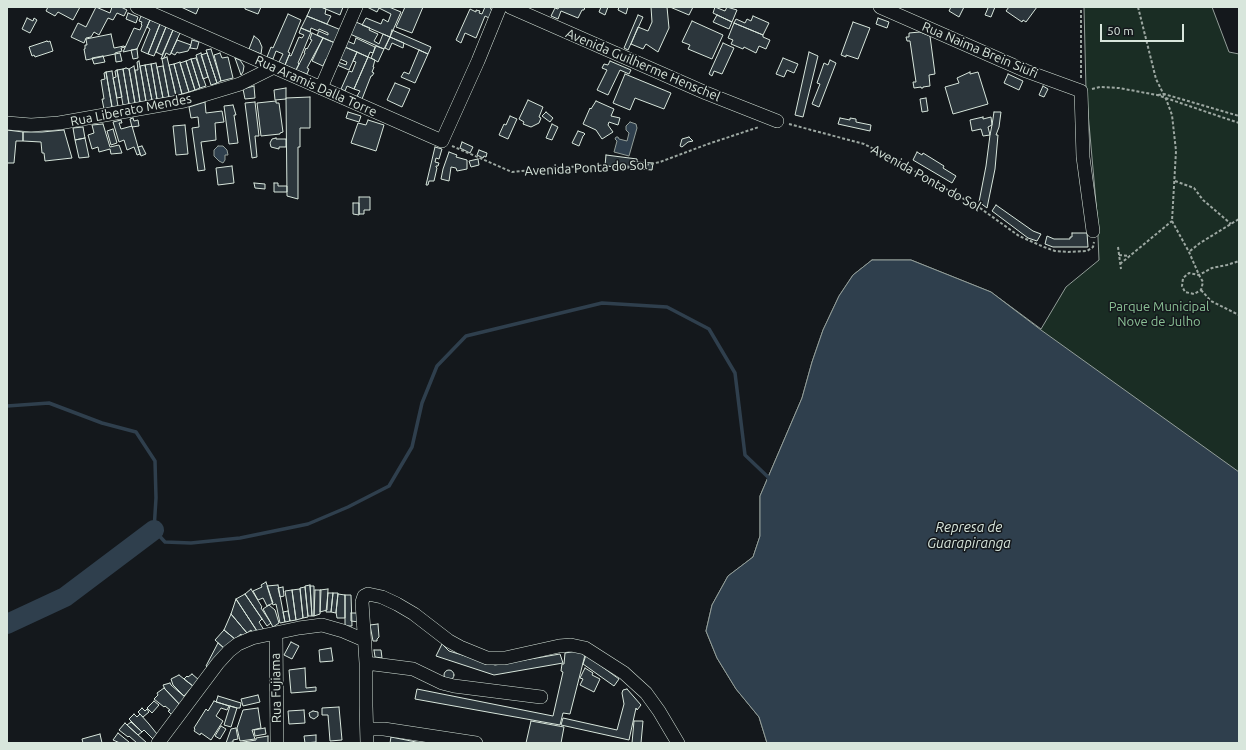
<!DOCTYPE html>
<style>
body{margin:0}
#map{position:relative;width:1246px;height:750px;overflow:hidden;background:#14181c;font-family:Ubuntu,sans-serif}
canvas{display:block}
.frame{position:absolute;inset:0;border:8px solid #d8e6dc;pointer-events:none}
.scale{position:absolute;left:1100px;top:24px;width:84px;height:18px;box-sizing:border-box;border:2px solid #d8e6dc;border-top:0;padding-left:5px;font-size:12px;line-height:14px;white-space:nowrap;color:#d8e6dc;-webkit-text-stroke:3px #14181c;paint-order:stroke}
</style>
<div id="map">
<canvas width="1246" height="750"></canvas>
<div class="frame"></div>
<div class="scale">50 m</div>
</div>
<script>
const ctx = document.querySelector('canvas').getContext('2d');
ctx.lineJoin = 'round';
function fill(path, color) {
  ctx.fillStyle = color;
  ctx.fill(path, 'evenodd');
}
function poly(rows) {
  const path = new Path2D();
  for (const r of rows) {
    if (r.length === 3) {
      path.moveTo(r[0] + r[2], r[1]);
      path.arc(r[0], r[1], r[2], 0, 2 * Math.PI);
      continue;
    }
    path.moveTo(r[0], r[1]);
    for (let i = 2; i < r.length; i += 2) path.lineTo(r[i], r[i + 1]);
  }
  return path;
}
function stroke(path, color, width, dash) {
  ctx.strokeStyle = color;
  ctx.lineWidth = width;
  ctx.lineCap = dash ? 'butt' : 'round';
  ctx.setLineDash(dash || []);
  ctx.stroke(path);
}
function drawText(font, color, halo, rows, align = 'center') {
  ctx.font = font + ' Ubuntu,sans-serif';
  ctx.lineWidth = 3;
  ctx.setLineDash([]);
  ctx.textBaseline = 'middle';
  ctx.strokeStyle = halo;
  ctx.fillStyle = color;
  for (const [text, x, y, turn = 0] of rows) {
    ctx.save();
    ctx.translate(x, y);
    ctx.rotate((+turn || 0) * Math.PI / 180);
    ctx.textAlign = isNaN(turn) ? turn : align;
    if (halo) ctx.strokeText(text, 0, 0);
    ctx.fillText(text, 0, 0);
    ctx.restore();
  }
}
const green = poly([
 [1084,7,1212,7,1229,52,1239,54,1239,743,767,743,759,717,736,689,717,658,706,631,712,605,728,576,753,557,760,536,760,496,802,398,812,362,823,330,839,296,853,275,872,260,911,260,991,292,1041,329,1066,287,1099,260,1097,214,1086,90,1084,7]
]);
fill(green, '#1a2d24');
stroke(green, '#939e99', 1);
const water = poly([
 [630,122,636,124,637,128,629,156,614,152,617,141,615,139,616,137,618,137,619,139,627,141,629,133,626,130,626,126,630,122],
 [218,146,223,146,227,150,228,155,225,155,225,160,223,163,219,161,214,156,214,150,218,146],
 [872,260,911,260,991,292,1041,330,1239,472,1239,743,767,743,759,717,736,689,717,658,706,631,712,605,728,576,753,557,760,536,760,496,802,398,812,362,823,330,839,296,853,275,872,260]
]);
fill(water, '#2f3f4d');
stroke(water, '#939e99', 1);
stroke(poly([
 [7,406,49,403,102,423,136,432,155,461,156,498,154,530,165,542,191,543,240,538,308,524,348,507,389,486,412,447,422,403,437,366,466,336,602,303,667,307,709,329,735,373,745,455,768,477,769,480]
]), '#2f3f4d', 3.5);
stroke(poly([
 [7,624,65,597,154,530]
]), '#2f3f4d', 20);
const building = poly([
 [48,7,80,7,73,20,58,12,55,16,46,11,48,7],
 [96,7,110,13,112,7,121,7,127,10,124,16,117,13,113,20,108,18,99,35,94,32,91,37,86,38,84,43,71,37,78,23,86,27,96,7],
 [181,7,199,7,196,14,181,7],
 [245,7,261,7,258,14,245,9,245,7],
 [311,7,321,7,326,9,325,14,331,16,327,24,307,16,311,7],
 [321,7,343,7,340,15,321,7],
 [367,7,389,7,401,12,390,37,362,25,366,18,381,24,383,19,388,22,391,14,379,8,377,12,367,7],
 [405,7,423,7,412,33,396,27,405,7],
 [485,7,490,7,492,11,489,18,485,16,476,38,465,33,461,43,456,40,470,9,476,12,476,10,480,11,479,13,482,14,485,7],
 [559,7,585,7,584,10,582,10,578,18,561,11,558,19,551,16,555,8,558,9,559,7],
 [601,7,608,7,605,15,599,12,601,7],
 [619,7,628,7,626,14,618,10,619,7],
 [651,7,667,7,669,28,658,52,646,44,643,49,631,44,638,27,648,31,652,22,651,7],
 [670,7,693,7,689,15,670,7],
 [715,7,725,11,727,7,737,10,732,22,713,13,715,7],
 [951,7,964,7,959,17,949,11,951,7],
 [986,7,995,7,991,17,985,15,988,8,986,7],
 [1009,7,1037,7,1026,22,1023,20,1022,22,1006,11,1009,7],
 [128,13,138,17,136,23,126,19,128,13],
 [288,14,301,20,288,52,290,53,285,65,279,62,283,54,276,51,273,59,267,57,271,47,273,48,288,14],
 [638,15,643,17,628,50,624,48,638,15],
 [717,15,732,22,729,29,713,22,717,15],
 [141,16,150,20,137,49,123,52,134,28,140,30,142,25,141,24,142,22,139,21,141,16],
 [307,16,341,30,335,43,317,35,319,31,328,35,328,33,319,29,318,31,311,28,310,32,301,28,307,16],
 [753,16,769,23,763,35,734,23,736,19,745,23,747,19,751,21,753,16],
 [27,18,33,21,34,18,37,20,30,33,22,29,27,18],
 [878,18,889,22,887,28,876,24,878,18],
 [150,20,160,24,148,54,141,51,150,29,147,27,150,20],
 [692,21,723,35,712,59,688,49,690,45,682,42,692,21],
 [356,22,370,28,369,30,378,34,374,41,379,44,383,34,390,37,384,49,350,34,356,22],
 [853,22,870,28,858,59,846,55,846,57,841,55,853,22],
 [734,23,763,35,763,37,770,40,766,49,759,46,756,53,744,47,743,49,731,44,733,40,728,38,734,23],
 [160,24,166,27,154,56,148,54,160,24],
 [166,27,173,30,162,55,156,52,166,27],
 [301,28,311,32,298,63,299,64,296,70,285,65,289,55,291,56,299,37,302,38,304,35,299,33,301,28],
 [173,30,180,33,170,55,166,53,164,58,161,59,173,30],
 [392,30,431,47,428,54,390,37,392,30],
 [920,32,930,36,935,74,929,75,930,86,923,87,923,88,921,88,921,87,914,88,913,82,916,82,910,41,907,41,906,37,909,37,909,33,920,32],
 [312,33,323,38,307,68,309,69,307,74,296,70,305,53,304,53,306,48,307,49,312,40,310,39,312,33],
 [111,34,114,48,124,46,125,47,121,48,122,51,115,53,115,54,86,60,84,49,85,49,85,45,87,45,86,39,111,34],
 [254,36,259,40,262,47,261,54,249,49,254,36],
 [390,37,404,43,403,48,392,43,389,50,385,48,390,37],
 [323,38,335,43,328,60,326,59,323,66,312,61,323,38],
 [356,38,375,47,373,53,370,52,368,57,345,47,347,41,354,44,356,38],
 [177,40,191,45,188,51,179,53,177,52,175,55,171,53,177,40],
 [192,40,199,42,197,49,190,48,192,40],
 [47,41,48,42,50,41,53,51,35,57,34,55,32,56,29,47,47,41],
 [723,43,734,48,722,74,714,71,712,76,709,74,723,43],
 [376,46,384,49,378,62,371,58,376,46],
 [345,47,357,52,349,70,337,65,338,62,346,65,347,62,340,59,345,47],
 [137,49,138,58,133,59,131,50,137,49],
 [211,49,221,81,217,83,206,50,211,49],
 [419,50,428,54,415,83,401,77,404,72,409,74,419,50],
 [357,52,368,57,354,89,347,86,345,91,341,89,349,71,352,72,356,62,353,61,357,52],
 [809,52,818,56,803,117,795,115,809,52],
 [120,53,122,61,116,62,115,54,120,53],
 [201,53,208,77,203,79,196,55,201,53],
 [207,53,217,83,211,85,201,55,207,53],
 [220,53,222,58,228,57,233,78,221,81,214,55,220,53],
 [103,56,105,62,94,64,92,58,103,56],
 [167,57,176,96,169,97,162,59,167,57],
 [368,57,375,60,373,67,374,67,372,72,374,73,372,76,371,76,362,99,357,96,360,91,354,89,368,57],
 [196,58,206,86,200,88,191,59,196,58],
 [235,58,240,60,244,66,243,72,241,75,235,58],
 [783,58,798,64,794,73,787,70,784,77,776,74,783,58],
 [191,59,200,88,195,90,186,61,191,59],
 [830,60,836,63,819,107,812,104,820,84,817,83,824,63,828,65,830,60],
 [139,61,146,101,140,102,135,70,138,70,137,62,139,61],
 [186,61,195,90,189,92,180,63,186,61],
 [610,61,631,70,629,74,620,70,608,95,597,90,607,70,602,68,604,64,608,65,610,61],
 [180,62,189,92,182,94,174,64,180,62],
 [156,63,163,98,157,99,151,64,156,63],
 [151,64,157,99,152,100,145,65,151,64],
 [174,64,182,94,176,96,169,65,174,64],
 [145,65,152,100,146,101,140,66,145,65],
 [134,66,140,102,135,103,129,69,134,66],
 [163,66,169,97,163,98,157,67,163,66],
 [126,68,129,69,135,103,129,104,123,69,126,68],
 [123,69,129,104,123,105,117,70,123,69],
 [117,70,122,97,117,98,113,78,116,77,115,71,117,70],
 [112,71,118,106,112,107,106,72,112,71],
 [106,72,112,107,104,109,102,99,104,99,101,80,105,79,104,73,106,72],
 [970,72,970,74,978,72,988,104,953,114,945,87,959,83,957,78,970,72],
 [625,74,671,93,664,109,635,98,630,110,613,103,625,74],
 [1008,74,1023,81,1019,90,1004,83,1008,74],
 [395,83,410,89,402,107,387,100,395,83],
 [254,86,255,98,245,99,243,89,254,86],
 [1043,86,1048,89,1044,97,1039,95,1043,86],
 [286,88,286,99,275,100,274,90,286,88],
 [310,97,310,128,300,128,300,147,298,147,298,199,287,196,286,98,310,97],
 [926,98,928,111,922,112,920,99,926,98],
 [528,100,543,107,539,117,541,118,539,123,531,127,523,124,524,122,519,119,528,100],
 [276,101,276,103,279,103,283,132,280,133,280,134,261,136,257,103,276,101],
 [596,101,614,109,611,116,620,118,618,125,609,122,608,125,613,132,602,139,596,130,583,124,590,108,591,109,596,101],
 [205,102,206,113,222,111,224,122,215,123,216,140,201,142,205,170,198,171,192,128,199,127,198,117,191,118,189,107,205,102],
 [255,102,259,136,255,136,257,157,252,158,245,103,255,102],
 [233,105,236,115,234,115,238,143,229,144,224,106,233,105],
 [348,112,361,116,359,122,346,118,348,112],
 [546,112,553,118,550,122,542,116,546,112],
 [994,112,1001,112,999,127,996,135,998,135,995,169,987,208,979,202,986,166,990,135,992,125,994,112],
 [510,116,517,119,508,139,499,135,504,124,506,125,510,116],
 [983,117,983,119,991,117,992,125,988,127,990,135,983,136,981,129,972,131,970,120,983,117],
 [133,118,134,121,138,120,139,126,132,127,130,119,133,118],
 [840,118,850,120,850,118,856,119,856,122,871,125,870,131,838,124,840,118],
 [121,120,122,123,119,123,121,129,132,126,140,154,137,155,134,147,127,150,124,140,119,142,113,122,121,120],
 [368,120,384,125,376,151,351,143,358,123,366,125,368,120],
 [103,124,110,147,119,145,122,153,111,154,110,149,99,152,98,147,92,149,88,135,94,133,92,125,103,124],
 [552,124,558,127,552,140,546,138,552,124],
 [185,125,188,154,176,155,173,126,185,125],
 [83,127,85,138,75,140,73,128,83,127],
 [113,129,117,143,111,145,107,131,113,129],
 [7,130,23,132,23,141,16,141,14,163,7,163,7,130],
 [64,130,72,158,45,161,44,153,42,153,41,142,23,141,23,132,42,132,64,130],
 [578,131,584,133,585,134,583,136,579,146,572,143,578,131],
 [689,137,693,141,688,142,682,147,680,146,682,139,689,137],
 [85,138,89,157,79,158,75,140,85,138],
 [276,138,276,139,286,139,286,147,279,147,279,149,271,147,270,143,272,139,276,138],
 [462,142,473,147,470,153,460,148,462,142],
 [142,146,146,154,141,156,138,147,142,146],
 [435,147,442,149,439,159,436,158,435,162,439,163,438,166,436,166,436,167,437,168,434,181,429,181,428,185,426,185,435,147],
 [479,150,487,153,486,157,484,156,483,158,477,155,479,150],
 [449,152,457,155,456,157,467,160,467,169,457,171,456,168,451,167,449,181,441,179,443,169,449,152],
 [917,152,922,155,923,153,944,166,943,168,956,176,952,183,913,160,917,152],
 [606,155,637,159,637,162,653,163,652,170,605,166,606,155],
 [478,159,479,165,471,167,469,161,478,159],
 [232,166,234,183,218,185,216,168,232,166],
 [254,183,265,184,265,189,255,188,254,183],
 [274,183,278,183,278,186,287,186,287,192,274,192,274,183],
 [359,197,370,197,370,210,364,210,364,214,359,214,359,197],
 [353,203,359,203,359,215,353,214,353,203],
 [996,205,1033,231,1041,234,1037,241,1028,238,992,211,996,205],
 [1072,233,1087,233,1088,247,1053,247,1045,244,1047,236,1054,239,1070,239,1070,237,1072,237,1072,233],
 [266,582,273,603,267,606,263,598,258,600,253,591,262,587,261,585,266,582],
 [278,585,285,622,280,623,276,604,273,605,267,586,278,585],
 [310,585,312,616,308,616,305,586,310,585],
 [310,586,314,586,314,616,312,616,310,586],
 [283,587,284,596,280,597,278,588,283,587],
 [305,587,308,617,303,618,300,588,305,587],
 [251,589,262,607,261,608,271,623,267,626,245,594,251,589],
 [300,589,303,618,296,620,292,590,300,589],
 [328,589,327,610,320,612,320,590,328,589],
 [292,590,296,620,290,621,285,591,292,590],
 [315,590,321,590,320,614,314,616,315,590],
 [328,593,333,593,331,612,326,612,328,593],
 [333,593,338,593,336,613,331,612,333,593],
 [245,594,262,619,259,622,264,630,257,631,236,599,245,594],
 [338,594,345,595,345,618,337,618,336,612,338,594],
 [345,595,351,595,352,626,345,626,345,595],
 [236,599,257,631,253,633,251,630,247,633,231,614,236,599],
 [269,605,275,610,279,623,273,627,263,609,269,605],
 [288,611,290,621,285,622,283,612,288,611],
 [351,613,358,613,359,622,351,621,351,613],
 [231,614,247,633,242,636,241,634,235,639,224,630,231,614],
 [378,624,379,637,377,639,377,641,373,641,370,625,378,624],
 [224,630,236,640,225,649,215,640,224,630],
 [291,642,299,646,292,659,284,655,291,642],
 [218,643,224,648,208,668,206,666,218,643],
 [442,644,449,651,495,665,560,654,563,663,494,675,436,656,442,644],
 [331,648,333,661,320,662,319,650,331,648],
 [374,650,381,650,382,658,375,657,374,650],
 [577,651,585,655,570,714,563,713,560,725,415,699,417,689,553,716,563,672,561,671,562,664,564,664,565,653,577,651],
 [586,655,619,679,614,686,583,664,586,655],
 [305,668,306,688,316,687,316,691,291,693,289,670,305,668],
 [585,668,593,673,592,675,600,679,594,692,580,685,583,679,580,678,585,668],
 [449,675,5],
 [192,674,199,680,194,687,184,679,187,676,188,677,192,674],
 [179,675,193,686,184,696,173,685,171,679,179,675],
 [170,683,171,685,186,698,181,706,165,689,163,685,170,683],
 [164,688,181,706,173,716,168,711,170,710,165,706,164,707,154,699,158,695,157,693,164,688],
 [627,689,641,705,637,710,636,708,629,740,561,725,563,718,617,730,624,704,622,693,623,690,627,689],
 [258,695,260,702,243,706,241,699,258,695],
 [218,696,241,703,240,708,237,708,216,702,218,696],
 [154,701,159,705,152,713,147,708,154,701],
 [214,701,229,706,227,710,221,708,216,716,223,721,211,740,201,733,200,735,194,731,195,729,194,728,206,709,208,711,214,701],
 [230,706,237,708,231,727,224,725,230,706],
 [339,707,342,740,330,741,328,715,322,715,322,708,339,707],
 [142,708,145,711,147,709,149,712,143,717,138,712,142,708],
 [258,708,261,728,252,730,255,739,240,741,237,728,243,710,258,708],
 [304,710,305,723,289,724,288,711,304,710],
 [313,711,318,712,318,716,314,719,310,717,309,713,313,711],
 [134,714,137,717,140,714,149,724,157,734,153,739,144,730,142,732,129,719,134,714],
 [531,721,564,727,561,743,526,743,531,721],
 [634,721,643,721,641,743,632,743,634,721],
 [131,722,142,732,138,735,127,725,131,722],
 [125,723,127,725,147,743,137,743,129,736,128,737,119,730,125,723],
 [221,726,226,729,220,739,215,736,221,726],
 [236,728,238,739,233,740,233,742,226,743,231,729,236,728],
 [265,728,266,734,255,736,254,730,265,728],
 [118,733,129,742,129,743,120,743,113,740,118,733],
 [100,734,102,743,83,743,82,739,100,734],
 [316,735,316,742,305,743,304,736,316,735],
 [268,736,268,743,237,743,256,740,256,738,268,736],
 [391,737,421,743,390,743,391,737]
]);
fill(building, '#2c363c');
stroke(building, '#d8e6dc', 1);
const minor = poly([
 [137,7,442,141,478,61,500,7],
 [510,7,706,93,777,121],
 [880,7,1026,71,1081,91,1083,157,1093,231],
 [321,88,356,7],
 [7,123,31,125,59,123,184,101,240,84,274,67],
 [276,633,277,743],
 [366,663,413,669,442,683,454,686,541,697],
 [367,729,384,729,476,743],
 [158,743,218,663,229,651,238,644,252,638,299,628,322,625,343,631,364,640],
 [367,743,366,706,366,663,362,602,364,596,368,594,382,597,397,604,414,614,449,641,460,647,487,658,505,658,559,646,571,645,585,648,624,673,646,693,659,711,678,743]
]);
stroke(minor, '#d8e6dc', 14);
stroke(poly([
 [1138,7,1156,79,1166,99,1172,115,1176,151,1172,221,1189,252,1199,275,1203,282,1201,290,1194,294,1185,292,1182,286,1183,278,1189,273,1199,275,1212,268,1227,265,1239,261],
 [1081,78,1081,7],
 [1092,89,1100,87,1119,88,1157,95,1239,123],
 [1158,95,1164,94,1239,116],
 [789,124,864,144,886,155,980,208,1019,236,1044,247,1055,251,1068,252,1087,251,1093,247,1094,242],
 [452,146,512,172,560,167,615,166,637,167,660,162,708,144,759,127],
 [1175,181,1194,188,1203,200,1231,224],
 [1118,247,1121,269],
 [1190,251,1200,243,1239,219],
 [1119,255,1130,256],
 [1120,264,1172,221],
 [1201,290,1211,301,1239,315]
]), '#9da8a2', 2, [3, 2]);
stroke(minor, '#14181c', 13);
drawText('13px', '#d8e6dc', '#14181c', [
 ["Rua Naima Brein Siufi",980,50,23],
 ["Avenida Guilherme Henschel",643,65,23],
 ["Rua Aramis Dalla Torre",316,86,24],
 ["Rua Liberato Mendes",131,110,-11],
 ["Avenida Ponta do Sol",586,168,-3],
 ["Avenida Ponta do Sol",926,178,29],
 ["Rua Fujiama",276,688,-91]
]);
drawText('13px', '#8ac095', '#14181c', [
 ["Parque Municipal",1159,307],
 ["Nove de Julho",1159,322]
]);
drawText('italic 14px', '#d8e6dc', '#14181c', [
 ["Represa de",969,527],
 ["Guarapiranga",969,543]
]);
</script>
